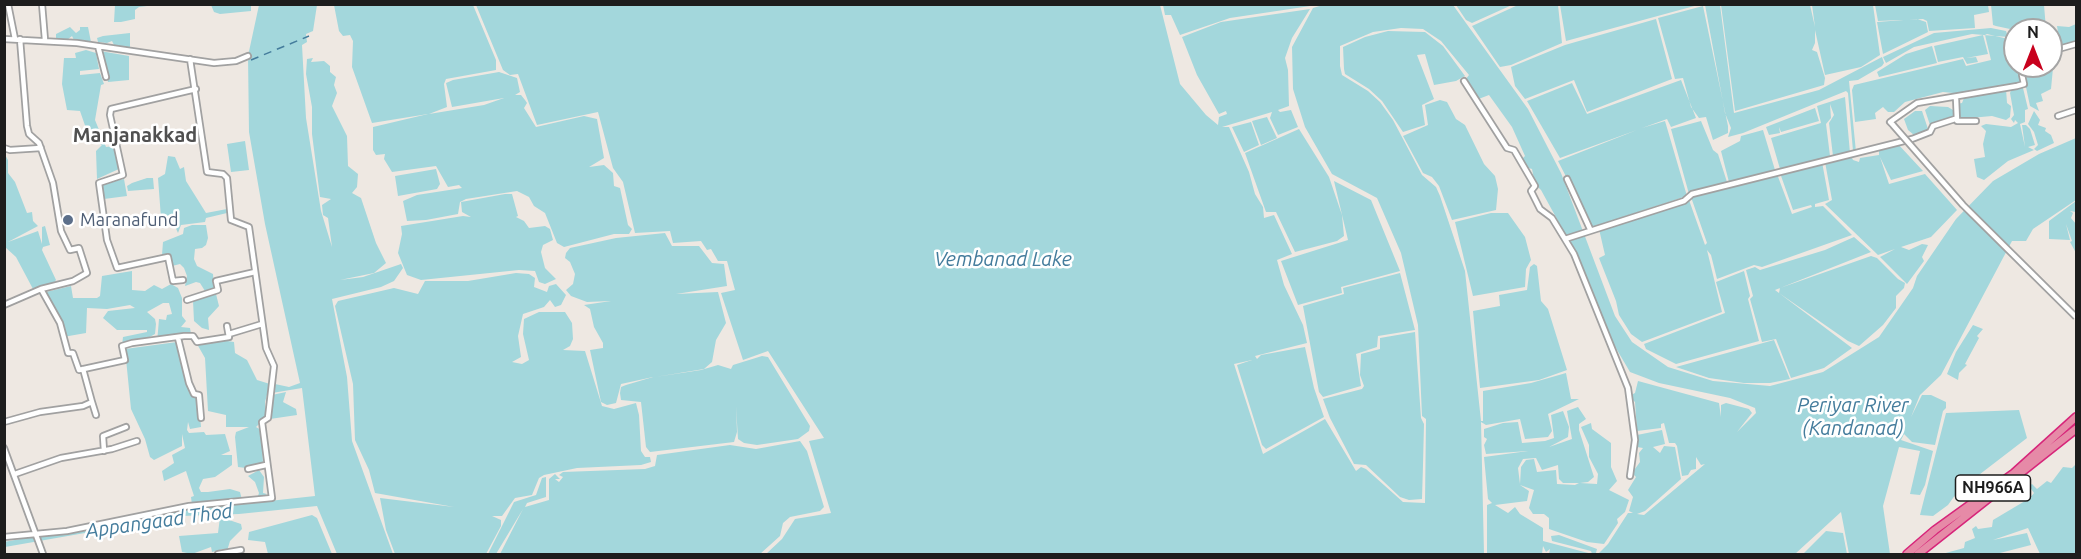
<!DOCTYPE html>
<style>
body{margin:0}
#map{position:relative;width:2081px;height:559px;overflow:hidden;background:#eee8e2;font-family:Ubuntu,sans-serif}
canvas{display:block}
.frame{position:absolute;inset:0;border:6px solid #1d1d1d;pointer-events:none}
.north{position:absolute;left:2003px;top:18px;width:60px;height:60px;box-sizing:border-box;background:#fff;border:2px solid #a5a5a5;border-radius:50%;rotate:0deg;font-size:16px;font-weight:700;line-height:24px;text-align:center;color:#1d1d1d}
.north::after{content:'';display:block;margin:auto;width:21px;height:27px;background:#c8011d;clip-path:polygon(50% 0,100% 100%,50% 72%,0 100%)}
</style>
<div id="map">
<canvas width="2081" height="559"></canvas>
<div class="frame"></div>
<div class="north">N</div>
</div>
<script>
const ctx = document.querySelector('canvas').getContext('2d');
ctx.lineJoin = 'round';
function fill(path, color) {
  ctx.fillStyle = color;
  ctx.fill(path, 'evenodd');
}
function poly(rows) {
  const path = new Path2D();
  for (const r of rows) {
    path.moveTo(r[0], r[1]);
    for (let i = 2; i < r.length; i += 2) path.lineTo(r[i], r[i + 1]);
  }
  return path;
}
function stroke(path, color, width, dash) {
  ctx.strokeStyle = color;
  ctx.lineWidth = width;
  ctx.lineCap = dash ? 'butt' : 'round';
  ctx.setLineDash(dash || []);
  ctx.stroke(path);
}
function drawText(font, color, halo, rows, align = 'center') {
  ctx.font = font + ' Ubuntu,sans-serif';
  ctx.lineWidth = 5;
  ctx.setLineDash([]);
  ctx.textBaseline = 'middle';
  ctx.strokeStyle = halo;
  ctx.fillStyle = color;
  for (const [text, x, y, turn = 0] of rows) {
    ctx.save();
    ctx.translate(x, y);
    ctx.rotate((+turn || 0) * Math.PI / 180);
    ctx.textAlign = isNaN(turn) ? turn : align;
    if (halo) ctx.strokeText(text, 0, 0);
    ctx.fillText(text, 0, 0);
    ctx.restore();
  }
}
fill(poly([
 [1326,4,1453,5,1528,109,1561,173,1615,316,1632,342,1668,367,1713,381,1770,386,1823,372,1879,337,1913,288,1917,276,1956,219,1993,181,2039,154,2076,138,2076,200,2033,229,2026,241,2012,241,1941,375,1920,395,1911,417,1922,395,1931,395,1946,402,1946,408,1943,411,1935,445,1912,442,1904,434,1901,440,1933,451,1925,485,1920,495,1910,494,1920,451,1899,447,1883,506,1890,554,1849,554,1841,512,1795,554,1598,554,1608,544,1628,513,1633,513,1629,511,1633,497,1628,490,1636,477,1632,473,1640,462,1639,453,1643,448,1637,447,1637,435,1662,430,1665,444,1653,447,1660,453,1664,446,1675,447,1681,479,1645,511,1637,514,1644,515,1705,464,1701,465,1696,457,1696,469,1691,470,1688,475,1682,476,1677,446,1675,443,1669,443,1664,423,1661,424,1661,428,1637,431,1635,402,1629,396,1635,393,1638,381,1719,403,1721,417,1721,405,1726,403,1749,409,1752,413,1737,432,1756,413,1755,408,1730,398,1659,383,1630,372,1610,338,1580,261,1541,190,1535,184,1532,169,1525,167,1521,160,1525,156,1512,127,1489,95,1476,100,1465,80,1469,75,1441,41,1423,29,1401,28,1373,32,1340,46,1340,66,1342,75,1368,91,1380,102,1393,120,1422,175,1436,187,1440,196,1465,271,1481,421,1483,421,1483,391,1531,383,1566,373,1571,399,1579,399,1548,414,1552,431,1548,437,1525,439,1520,419,1486,425,1481,422,1484,554,766,554,782,539,795,519,831,513,809,441,824,438,768,351,743,360,721,293,735,290,727,261,718,261,711,249,707,250,701,241,673,243,670,231,635,233,623,182,613,168,598,112,537,125,518,74,510,75,503,70,476,5,1160,5,1180,84,1206,115,1218,125,1219,117,1227,114,1226,111,1219,114,1197,75,1182,37,1221,22,1310,9,1292,38,1285,58,1288,70,1289,106,1278,110,1280,112,1291,110,1298,127,1278,135,1270,118,1272,112,1222,127,1229,127,1249,172,1255,194,1263,207,1264,218,1274,215,1292,254,1277,260,1284,285,1303,325,1307,343,1255,356,1257,359,1261,355,1305,347,1314,388,1324,417,1266,449,1262,445,1237,365,1252,360,1234,364,1263,454,1325,419,1356,471,1361,467,1366,469,1403,502,1425,503,1426,419,1422,416,1418,325,1401,253,1377,198,1332,174,1305,127,1293,89,1292,47,1313,8],
 [115,5,115,4,155,5,139,7,135,10,135,19,121,22,114,22],
 [211,5,251,5,251,11,220,14,214,12],
 [259,5,317,5,313,31,306,34,307,42,302,45,306,118,321,211,332,247,328,218,323,215,322,205,331,199,320,197,312,134,312,107,306,74,307,59,313,58,311,62,324,61,330,66,330,72,336,77,334,85,337,93,332,106,347,136,348,166,358,174,357,187,352,193,361,198,376,243,386,263,374,273,340,280,363,277,401,264,403,268,394,281,381,287,332,299,347,377,352,441,393,554,337,554,317,506,239,514,182,516,5,547,4,542,177,511,315,496,302,388,272,393,275,384,289,387,300,383,265,224,249,132,248,56],
 [334,5,473,5,496,60,496,70,446,79,444,84,447,107,429,114,484,105,504,98,452,107,446,83,453,80,499,72,517,78,520,92,515,95,521,95,525,100,527,103,524,108,536,127,584,116,597,119,604,158,589,167,604,165,613,173,614,186,620,188,628,225,632,229,629,234,614,234,564,247,557,243,545,213,534,206,529,197,517,191,466,199,460,202,458,214,426,220,407,221,403,201,417,195,462,188,459,185,448,187,436,166,392,172,384,159,385,154,376,155,373,150,373,127,428,114,372,123,352,67,353,41,350,35,343,36,339,31],
 [1163,5,1163,4,1317,5,1230,18,1180,35,1171,15,1165,15],
 [1456,5,1512,5,1472,23,1466,20],
 [1518,5,1558,5,1562,43,1511,65,1500,67,1472,26],
 [1560,5,1560,4,1698,5,1566,41],
 [1705,5,1720,5,1734,113,1819,90,1882,57,1884,63,1882,66,1858,80,1849,81,1856,152,1853,151,1848,93,1846,91,1743,133,1728,137,1731,128,1725,113],
 [1721,5,1810,5,1815,27,1812,5,1873,5,1880,55,1861,67,1825,75,1815,30,1815,43,1812,50,1817,52,1825,78,1824,85,1735,111],
 [1875,5,1988,5,1989,12,1974,15,1975,28,1929,31,1927,21,1923,19,1878,21],
 [1991,5,2044,5,2046,29,2030,30,2025,25,2010,29,1996,26,1993,25],
 [1703,6,1728,126,1728,133,1713,140,1706,117,1699,118,1691,107,1683,78,1675,79,1658,18],
 [1656,19,1672,79,1587,112,1574,80,1525,99,1515,86,1511,67,1565,45],
 [1917,19,1926,22,1928,32,1883,54,1877,22],
 [2076,24,2076,42,2053,50,2051,64,2051,42,2059,38,2057,26,2069,27],
 [70,27,76,33,80,30,80,27,88,27,91,42,74,40,72,36,67,40,56,38,56,34],
 [1991,28,2006,31,2008,37,1972,34,1914,47,1886,63,1883,57,1934,33],
 [1388,31,1425,32,1443,46,1465,76,1456,81,1434,85,1425,54,1417,55,1434,99,1422,105,1425,125,1403,132,1382,101,1369,89,1345,74,1344,69,1343,47,1365,37],
 [130,33,130,48,114,45,112,41,107,43,98,42,97,38,103,36],
 [1987,34,2008,39,2015,55,2015,66,2019,69,2021,84,1963,94,1943,92,1905,102,1894,112,1888,112,1883,107,1875,113,1876,119,1855,122,1852,90,1854,85,1963,59,1966,66,1991,60,1985,35],
 [1983,35,1988,54,1966,58,1976,57,1978,62,1967,64,1963,57,1938,62,1934,46],
 [1932,46,1937,63,1879,77,1877,72,1906,54],
 [86,50,96,53,99,69,80,71,80,75,100,73,104,84,101,85,95,120,106,147,114,146,121,168,97,179,96,151,102,145,89,137,80,111,67,110,62,84,64,58,76,58,75,53],
 [100,51,129,56,129,80,108,82],
 [2053,68,2051,89,2041,94,2043,101,2036,103,2039,111,2030,106,2023,73],
 [1681,80,1696,118,1671,127,1667,119,1642,128,1665,121,1687,196,1592,227,1558,161,1637,130,1560,158,1527,101,1572,83,1587,114],
 [2018,87,2023,88,2028,109,2025,110,2025,122,2020,124,2025,147,2022,125,2026,125,2030,129,2035,145,2028,147,2034,150,2008,161,1984,180,1977,177,1974,159,1985,157,1983,144,1986,131,1981,126,1986,124,2011,127,2018,123,2015,120,2014,123,2011,119,2014,115,2010,93,2012,88],
 [2006,89,2007,103,2011,106,2010,117,2006,120,1992,116,1959,119,1956,104,1962,103,1964,98],
 [1845,97,1850,153,1833,156,1829,123,1834,115,1830,104,1831,118,1826,124,1830,156,1780,169,1771,138,1821,123,1817,106],
 [1440,100,1447,102,1456,119,1465,125,1484,164,1495,176,1498,189,1496,210,1452,220,1439,186,1432,177,1423,173,1403,136,1428,125,1425,105],
 [1930,106,1948,107,1953,110,1954,117,1930,125,1925,110],
 [1815,108,1819,121,1781,132,1779,127,1780,133,1769,135,1766,127],
 [1915,111,1922,111,1928,129,1914,135,1908,130,1904,119],
 [2034,111,2040,120,2038,125,2046,128,2045,131,2051,135,2054,143,2037,151,2034,149,2038,145,2034,132,2028,124],
 [1267,117,1277,138,1261,145,1252,121],
 [1701,121,1713,150,1718,154,1727,182,1689,194,1671,129],
 [1251,122,1259,145,1244,152,1232,127],
 [1299,129,1329,177,1342,215,1344,236,1337,241,1295,252,1276,212,1266,212,1245,153],
 [1763,130,1775,170,1729,182,1721,151,1740,141,1741,136],
 [245,141,249,170,231,172,227,144],
 [1897,143,1923,171,1891,180,1880,157,1889,184,1925,174,1957,210,1931,237,1901,247,1909,250,1922,244,1928,245,1922,257,1924,261,1907,284,1880,257,1895,249,1878,255,1825,204,1832,200,1825,162,1851,156,1853,160,1859,162,1860,158,1879,155,1879,149],
 [4,153,8,160,8,173,15,182,27,213,32,212,33,221,38,226,8,242,38,231,42,244,42,227,45,226,50,245,43,247,42,250,56,280,53,284,33,289,16,257,5,247],
 [168,156,175,157,180,169,184,167,186,181,206,213,227,209,227,213,206,218,205,222,181,225,178,233,170,215,161,218,158,178,165,174],
 [1822,162,1829,200,1815,204,1815,207,1823,206,1852,235,1762,267,1754,265,1717,279,1711,255,1707,250,1722,312,1642,342,1631,334,1619,315,1616,301,1599,258,1605,255,1599,229,1689,200,1705,245,1707,243,1691,197,1777,174,1792,214,1812,207,1811,205,1793,210,1780,173],
 [436,169,440,184,437,189,398,196,395,176],
 [147,178,153,178,154,189,128,191,127,186,132,183],
 [124,179,127,196,104,199,101,184],
 [1334,181,1371,200,1400,271,1341,287,1342,293,1298,305,1281,261,1348,240],
 [505,194,512,194,518,216,516,217,524,221,529,228,545,226,550,229,553,240,543,245,541,252,545,268,556,279,545,284,539,282,535,271,519,270,421,280,407,275,398,253,402,234,401,226,463,216,471,217,462,212,461,202],
 [2076,201,2076,212,2070,211,2073,213,2071,218,2076,224,2076,253,2070,242,2072,241,2066,224,2070,240,2049,239,2049,221],
 [1491,213,1508,213,1525,237,1531,260,1526,269,1525,287,1473,296,1455,222],
 [192,225,206,225,208,238,206,245,202,248,195,249,194,259,197,266,213,274,214,290,205,291,200,283,196,282,185,286,187,276,184,268,180,264,172,266,169,256,162,255,163,242,183,234,184,228],
 [665,233,672,246,699,246,712,263,724,264,727,286,676,294,718,292,726,323,716,340,712,362,704,369,655,377,701,370,718,365,731,369,733,365,762,356,768,357,810,426,809,431,798,439,757,445,744,443,738,439,736,406,737,432,734,442,650,452,646,447,641,402,621,400,620,393,621,387,626,385,653,377,621,384,616,403,607,405,601,402,590,350,603,348,603,343,594,327,590,309,584,305,611,301,587,302,571,296,566,290,573,284,575,274,570,262,565,258,566,253,570,248,616,238],
 [1854,237,1871,252,1775,290,1852,348,1824,368,1791,378,1776,339,1762,342,1750,299,1753,296,1746,270,1755,267,1760,270,1825,250],
 [1871,256,1877,258,1898,279,1905,283,1904,288,1896,296,1896,308,1883,325,1859,346,1848,341,1779,293,1780,288],
 [1534,264,1537,266,1541,301,1548,309,1567,370,1539,380,1480,388,1473,311,1500,306,1499,295,1527,290,1530,267],
 [132,271,132,290,145,291,154,285,162,289,171,284,178,288,182,298,182,316,186,321,181,327,190,328,191,334,157,343,159,319,166,320,167,315,172,314,169,303,163,303,147,312,155,319,156,324,155,334,146,339,122,346,123,337,147,332,147,330,117,330,103,318,108,311,135,308,130,305,107,309,87,308,86,333,63,337,57,318,49,310,42,293,71,286,73,298,97,298,100,296,102,276],
 [1744,271,1750,296,1748,299,1759,341,1676,364,1646,349,1644,344,1725,313,1716,282],
 [516,273,529,274,535,278,534,287,547,292,549,286,556,284,566,295,561,305,555,307,550,300,544,307,523,314,518,336,521,357,512,362,522,364,529,360,523,334,524,319,539,312,565,312,572,323,573,339,570,346,563,350,585,351,602,406,614,409,636,403,639,415,641,451,645,457,650,457,651,462,641,465,577,468,544,475,539,478,532,495,515,498,502,516,492,516,501,520,501,526,486,554,395,554,386,530,380,498,454,507,375,493,369,470,355,440,353,384,335,306,338,301,394,288,418,294,425,281,468,281],
 [1400,273,1415,330,1378,336,1377,347,1356,354,1361,386,1323,397,1319,392,1303,306,1344,294,1343,288],
 [216,294,219,306,208,318,209,330,202,328,194,321,193,301],
 [1973,325,1983,329,1977,336,1979,338,1965,364,1967,365,1959,373,1958,380,1947,374,1956,352],
 [1415,332,1421,418,1424,424,1423,465,1422,499,1409,500,1400,497,1366,465,1354,464,1330,418,1323,399,1362,389,1364,386,1360,375,1361,354,1380,349,1380,338],
 [221,340,234,342,235,353,247,360,257,380,270,384,265,402,266,417,256,427,261,430,263,463,246,468,238,467,235,437,236,432,249,427,226,427,226,415,208,411,205,358,197,344],
 [1774,340,1790,379,1770,383,1744,383,1709,378,1676,367],
 [177,342,186,378,199,403,201,427,190,429,188,422,187,430,189,433,204,432,206,435,225,434,230,451,221,455,232,455,232,465,215,477,203,479,199,488,201,492,208,492,230,489,240,492,242,500,192,505,191,497,194,496,186,471,164,481,162,471,174,463,172,455,185,448,182,434,182,446,154,460,150,457,145,439,131,409,125,349],
 [286,392,283,402,296,409,297,415,270,419,272,395],
 [1578,407,1586,419,1579,424,1579,430,1594,477,1588,482,1580,483,1597,484,1598,474,1589,457,1589,445,1581,427,1591,423,1592,429,1611,443,1611,467,1617,481,1609,490,1629,500,1625,512,1617,519,1618,523,1604,544,1587,542,1549,529,1549,518,1544,514,1533,514,1529,508,1534,490,1520,485,1529,491,1527,501,1495,505,1508,513,1515,507,1520,514,1543,528,1543,541,1592,554,1591,551,1552,541,1551,536,1559,535,1597,549,1596,553,1595,554,1549,554,1550,549,1546,552,1543,546,1542,554,1487,554,1487,505,1492,503,1488,499,1484,457,1528,451,1486,454,1484,445,1487,439,1484,437,1484,429,1503,423,1518,422,1522,443,1545,441,1554,438,1551,415,1563,411,1569,427,1568,437,1549,447,1572,439,1567,411],
 [1536,458,1542,470,1558,465,1559,479,1563,483,1579,483,1575,485,1557,484,1556,470,1537,472,1534,459,1526,460,1521,467,1520,484,1518,468,1523,459],
 [2019,410,2027,438,1958,491,1948,505,1933,516,1920,515,1946,413],
 [800,441,807,451,824,507,820,511,790,517,783,523,780,536,760,554,500,554,523,509,496,554,488,554,514,502,536,495,542,478,546,477,546,497,527,503,525,507,549,500,549,479,555,474,560,479,555,479,559,482,563,477,559,475,563,472,645,469,655,466,657,455,730,445,756,449],
 [2076,464,2076,554,2040,554,2028,528,1993,540,2027,533,2031,545,1996,554,1942,554,1964,548,1965,542,1975,538,1972,529,1976,526,1978,529,1992,527,1993,520,2030,498,2034,493,2029,486,2032,484,2037,489,2047,481,2051,483,2063,467,2072,468],
 [259,470,264,477,263,493,267,494,257,499,259,493,255,482,248,476],
 [312,515,317,518,332,554,268,554,265,542,248,540,249,532],
 [220,517,241,524,242,529,230,541,227,551,223,549,212,552,211,547,192,554,182,552,179,536,218,533],
 [1826,531,1843,533,1847,554,1803,554]
]), '#a3d7dc');
stroke(poly([
 [251,60,309,36]
]), '#447c9c', 1.5, [8, 6]);
const minor = poly([
 [8,4,15,39],
 [42,4,45,40],
 [4,39,77,43,214,63,236,61,248,56],
 [98,46,106,77],
 [190,59,207,172,223,174,227,178,231,220,249,227,266,348,274,366,268,418,262,422,272,498],
 [2051,66,2055,50,2076,44],
 [1464,81,1507,148,1514,150,1535,186,1531,191,1540,209,1552,218,1574,254,1628,388,1635,440,1630,476],
 [1956,98,1957,121,1976,121],
 [2058,116,2076,110],
 [1893,125,1890,122,1917,103,2017,86,2024,84,2022,75,2025,70,2049,66],
 [4,148,10,150,41,148],
 [1567,179,1590,229],
 [1565,239,1684,201,1692,194,1912,139,1930,132,1933,126,1955,119],
 [183,280,173,281,168,257,117,268,107,240,99,183,123,175,110,115,111,109,196,89],
 [41,289,60,323,68,353,73,353,79,370,125,360,122,346,132,343,184,336,193,336,197,342,229,337,227,326],
 [187,300,218,290,216,281,255,272],
 [4,305,41,289,73,281,87,273,79,248,70,250,61,231,53,183,39,143,29,134,27,126,20,39],
 [229,334,262,324],
 [178,338,189,383,194,394,199,395,201,418],
 [92,402,96,415],
 [4,422,40,412,83,406,92,402,83,369],
 [4,448,43,554],
 [104,451,103,436,126,427],
 [248,469,266,465],
 [15,474,61,458,112,449,137,441],
 [4,537,67,531,189,506,272,498],
 [218,554,241,550]
]);
const highway = poly([
 [1907,554,1935,530,2014,473,2076,417],
 [1918,554,2076,429]
]);
stroke(minor, '#a1a1a1', 8);
stroke(highway, '#d7257a', 10);
stroke(minor, '#fff', 4.5);
stroke(highway, '#e68aa7', 7);
const minorBridge = poly([
 [1893,125,1963,205,2076,317]
]);
stroke(minorBridge, '#a1a1a1', 8, []);
stroke(minorBridge, '#fff', 4.5);
for (const [x, y, r, color] of [
 [68,220,6,"#5c6f8a"]
]) {
  const dot = new Path2D();
  dot.arc(x, y, r, 0, 2 * Math.PI);
  ctx.fillStyle = color;
  ctx.fill(dot);
  stroke(dot, '#fff', 2);
}
for (const [x, y, w] of [
 [1993,488,75]
]) {
  const box = new Path2D();
  box.roundRect(x - w / 2, y - 13, w, 26, 4.5);
  ctx.fillStyle = '#fff';
  ctx.fill(box);
  stroke(box, '#1d1d1d', 1.5);
}
drawText('bold 16px', '#1d1d1d', null, [
 ["NH966A",1993,488]
]);
drawText('18px', '#4e5e75', '#fff', [
 ["Maranafund",80,220]
], 'left');
drawText('bold 20px', '#505050', '#fff', [
 ["Manjanakkad",135,135]
]);
drawText('italic 20px', '#447c9c', '#fff', [
 ["Vembanad Lake",1003,259],
 ["Periyar River",1853,405],
 ["(Kandanad)",1853,428],
 ["Appangaad Thod",159,521,-8]
]);
</script>
